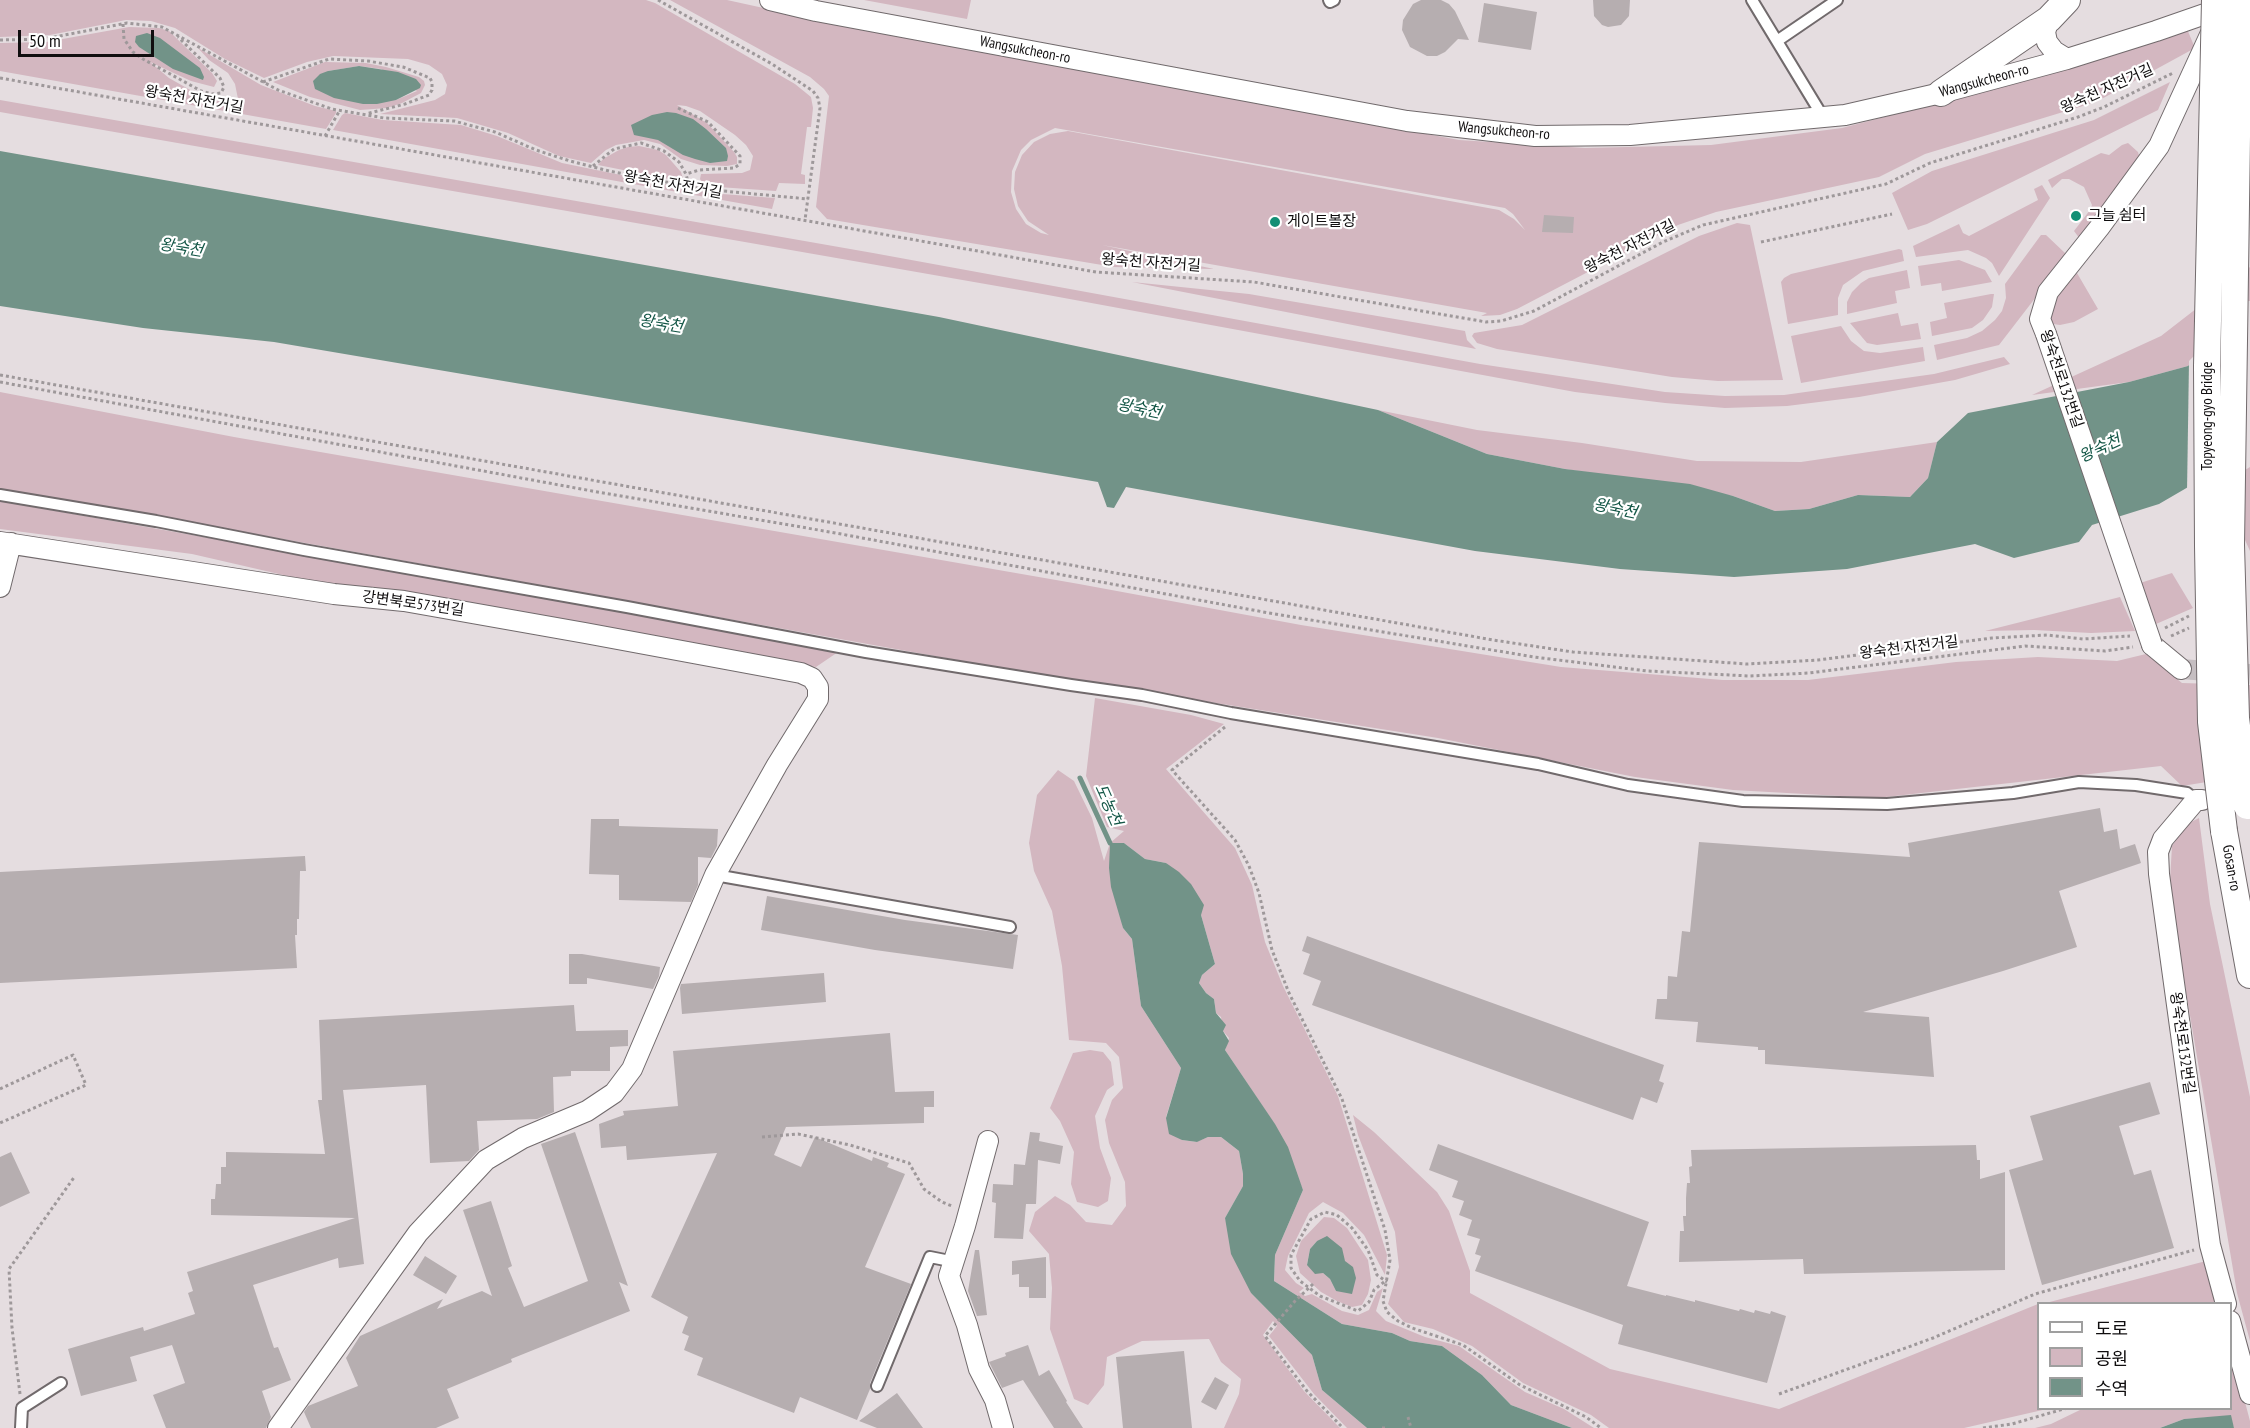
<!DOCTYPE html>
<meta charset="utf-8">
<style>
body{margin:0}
#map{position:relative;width:2250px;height:1428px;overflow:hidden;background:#e5dde0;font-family:"PT Sans Narrow","Noto Sans KR",sans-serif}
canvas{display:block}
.legend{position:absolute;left:2037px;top:1302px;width:195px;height:108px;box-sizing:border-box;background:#fff;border:2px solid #9f9f9f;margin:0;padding:8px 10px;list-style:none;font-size:18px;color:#100e0f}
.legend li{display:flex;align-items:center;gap:12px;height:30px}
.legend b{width:30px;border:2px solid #9f9f9f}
.scale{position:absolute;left:18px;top:30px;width:136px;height:27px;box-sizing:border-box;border:3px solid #100e0f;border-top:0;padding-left:8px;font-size:18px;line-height:21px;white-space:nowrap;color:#100e0f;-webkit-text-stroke:4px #fff;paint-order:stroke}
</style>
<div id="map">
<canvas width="2250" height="1428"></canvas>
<ul class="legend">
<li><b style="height:8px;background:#fff"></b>도로</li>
<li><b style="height:16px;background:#d3b7c0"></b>공원</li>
<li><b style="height:16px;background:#729388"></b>수역</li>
</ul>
<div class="scale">50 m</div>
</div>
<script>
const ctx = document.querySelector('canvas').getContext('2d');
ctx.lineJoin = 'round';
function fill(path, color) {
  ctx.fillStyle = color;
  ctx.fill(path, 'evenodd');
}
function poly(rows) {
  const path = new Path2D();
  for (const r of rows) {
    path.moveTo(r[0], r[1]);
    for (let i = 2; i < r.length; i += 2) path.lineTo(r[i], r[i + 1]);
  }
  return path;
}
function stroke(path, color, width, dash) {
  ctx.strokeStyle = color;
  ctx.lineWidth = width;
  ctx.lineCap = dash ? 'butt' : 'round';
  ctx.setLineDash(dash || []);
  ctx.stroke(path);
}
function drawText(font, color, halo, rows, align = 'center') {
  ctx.font = font + ' "PT Sans Narrow","Noto Sans KR",sans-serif';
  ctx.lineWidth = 4.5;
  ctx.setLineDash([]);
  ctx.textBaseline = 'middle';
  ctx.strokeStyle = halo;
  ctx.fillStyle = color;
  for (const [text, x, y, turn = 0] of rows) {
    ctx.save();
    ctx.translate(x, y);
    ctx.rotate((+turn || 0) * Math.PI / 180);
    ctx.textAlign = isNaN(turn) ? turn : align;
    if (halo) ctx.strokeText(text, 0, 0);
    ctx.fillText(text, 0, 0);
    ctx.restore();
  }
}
fill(poly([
 [0,0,646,0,655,3,795,84,811,97,813,108,811,127,807,127,801,174,805,175,805,184,779,183,776,191,704,186,700,179,701,174,742,173,750,170,753,156,746,145,735,135,700,111,686,106,677,105,707,123,734,152,737,157,737,164,727,166,700,165,681,159,660,144,644,140,616,145,606,150,591,163,559,156,508,133,457,118,380,114,435,100,445,94,447,85,442,74,429,65,408,59,333,56,307,62,264,78,225,59,175,28,151,21,126,20,50,35,0,37],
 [670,0,727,0,841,25,1459,140,1585,148,1711,145,1842,128,2056,72,2187,29,2195,48,2096,102,1925,154,1879,177,1716,212,1678,225,1517,309,1500,315,1481,316,1487,313,1102,245,1214,269,1114,267,827,219,816,207,829,96,824,89,810,77],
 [1055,128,1505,208,1513,214,1525,230,1514,219,1499,210,1068,131,1050,134,1034,142,1022,155,1015,172,1014,189,1018,206,1028,221,1049,235,1041,233,1026,224,1016,209,1011,192,1012,171,1021,150,1031,140],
 [864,0,971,0,967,19],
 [129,27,159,28,169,31,212,73,217,81,214,87,191,81,150,62,169,78,192,91,231,101,238,99,235,84,228,73,209,60,198,48,261,85,315,106,336,111,336,113,326,129,0,71,0,43,46,42],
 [325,62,366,63,386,67,419,77,424,81,425,85,421,93,402,103,387,108,360,110,310,97,273,82],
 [359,66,381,69,417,91,396,100,328,71],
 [2170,82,2158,110,1927,224,1908,230,1892,193,1932,171,2094,120],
 [0,100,873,253,1480,364,1665,392,1725,396,1784,395,1934,374,2004,357,2010,364,1955,380,1859,397,1787,406,1725,408,1665,403,1575,392,1037,293,0,112],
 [345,113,383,120,461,125,497,136,562,163,709,193,775,198,772,209,333,130,342,115],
 [2128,143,2138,152,2140,159,2080,239,2074,231,2090,210,2092,205,2084,187,2069,179,2062,179,2052,188,2048,180,2101,153,2109,155,2122,145],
 [639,146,658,150,666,155,681,172,684,182,598,165,603,159,619,150,628,147],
 [2042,185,2050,198,1999,276,1992,263,1986,258,1968,250,1916,257,1913,246,1959,224,1963,233,1969,236,2038,200,2034,189],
 [1737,223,1750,225,1783,380,1718,381,1672,377,1497,349,1477,343,1472,336,1474,333,1522,325,1699,236],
 [2041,235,2046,235,2065,253,2066,258,1999,345,1937,360,1934,345,1967,338,1982,331,1995,320,2002,311,2006,298,2005,284],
 [1899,249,1902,250,1904,261,1863,271,1843,285,1838,298,1838,315,1788,324,1781,282,1784,278,1791,274],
 [1959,260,1985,270,1992,282,1942,291,1941,283,1921,286,1918,266],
 [2250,267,2250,304,2188,366,2129,382,2032,395,2161,336],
 [1907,270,1910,288,1895,291,1897,303,1847,314,1847,302,1852,292,1861,283,1869,278],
 [2077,273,2098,309,2074,322,2060,325,2053,324,2050,318,2055,299],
 [1132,282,1249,294,1465,331,1467,340,1476,349],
 [1991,294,1994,294,1992,307,1983,320,1972,328,1932,336,1930,322,1947,318,1944,303],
 [1898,313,1901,326,1918,323,1921,339,1877,345,1867,343,1850,323],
 [1841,326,1851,341,1864,351,1880,353,1923,347,1925,361,1801,383,1791,336],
 [0,392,234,437,1079,584,1301,625,1561,667,1723,680,1808,680,1956,662,2038,657,2117,661,2146,654,2182,683,2250,685,2250,775,2182,786,2161,766,1877,798,1733,790,1635,777,1438,738,1057,678,216,527,0,491],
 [1378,410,1477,430,1582,443,1697,461,1801,462,1937,442,1928,478,1910,497,1858,495,1809,509,1775,511,1733,496,1565,469,1487,454],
 [2250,467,2250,551,2220,485],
 [0,501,350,563,838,652,816,667,580,622,292,577,192,554,0,529],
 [2172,573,2193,608,2156,624,2140,583],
 [2120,597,2135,631,2091,633,2034,630,1985,631],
 [1095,698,1191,715,1224,724,1166,769,1235,848,1252,885,1265,942,1283,986,1338,1096,1387,1255,1385,1275,1364,1235,1343,1213,1323,1202,1309,1213,1288,1256,1285,1270,1296,1283,1304,1288,1299,1292,1305,1296,1312,1294,1342,1311,1358,1315,1369,1310,1377,1292,1383,1288,1376,1311,1386,1321,1425,1337,1459,1346,1525,1392,1564,1409,1594,1428,1572,1428,1511,1405,1482,1375,1442,1346,1410,1341,1392,1333,1342,1324,1274,1281,1275,1255,1303,1190,1275,1125,1225,1050,1229,1038,1223,1031,1221,1017,1216,1013,1214,999,1206,993,1199,983,1202,975,1215,964,1201,915,1166,863,1145,859,1124,843,1110,843,1123,928,1132,939,1141,1006,1181,1068,1166,1117,1182,1140,1196,1142,1208,1137,1221,1137,1239,1151,1243,1174,1243,1186,1225,1218,1251,1293,1312,1355,1322,1390,1367,1428,1347,1428,1314,1394,1269,1336,1277,1326,1273,1321,1263,1335,1304,1391,1340,1428,1224,1428,1239,1394,1241,1379,1221,1362,1209,1339,1142,1341,1107,1357,1104,1385,1088,1405,1074,1399,1050,1329,1052,1288,1049,1254,1029,1231,1035,1212,1055,1196,1070,1205,1086,1222,1112,1225,1126,1206,1125,1182,1109,1143,1105,1120,1112,1100,1123,1088,1119,1057,1106,1043,1069,1040,1062,966,1052,911,1034,871,1029,843,1037,795,1058,770,1074,781,1092,818,1104,861,1110,843,1124,831,1107,827,1086,776],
 [2199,818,2210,904,2250,1097,2250,1341,2237,1293,2174,921,2170,880,2172,846,2187,824],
 [1090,1050,1103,1052,1111,1062,1114,1085,1107,1090,1095,1116,1100,1148,1111,1178,1108,1201,1098,1207,1077,1202,1071,1184,1074,1152,1060,1121,1050,1108,1073,1053],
 [1353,1115,1374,1132,1437,1192,1449,1211,1470,1271,1470,1293,1610,1369,1779,1409,2038,1304,2038,1408,2047,1409,1964,1428,1609,1428,1591,1415,1523,1383,1472,1346,1433,1329,1404,1322,1388,1304,1399,1267,1395,1232,1358,1135],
 [1324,1217,1334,1218,1347,1228,1368,1260,1371,1280,1368,1294,1362,1305,1352,1307,1337,1301,1321,1292,1300,1273,1296,1256,1301,1241],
 [1317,1241,1345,1261,1336,1291,1330,1279,1323,1273,1307,1264,1310,1249],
 [2206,1261,2218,1304,2042,1304],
 [2231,1349,2250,1421,2250,1428,2234,1428,2230,1416,2184,1419,2160,1428,2035,1428,2051,1424,2082,1409,2230,1408]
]), '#d3b7c0');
fill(poly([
 [147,33,160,38,200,68,204,77,203,80,173,69,139,47,135,42,136,36],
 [359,66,398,72,416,79,421,85,420,88,396,100,377,104,363,104,334,98,315,89,313,81,320,74,328,71],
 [667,112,676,113,693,119,706,129,726,148,728,156,727,161,710,163,695,159,683,155,658,140,634,135,631,125,652,115],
 [0,151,939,317,1378,410,1487,454,1565,469,1690,484,1733,496,1775,511,1809,509,1858,495,1910,497,1928,478,1937,442,1968,413,2129,382,2188,366,2250,304,2250,451,2159,504,2092,525,2079,542,2014,558,1975,544,1847,569,1734,577,1620,569,1475,551,1126,487,1114,508,1107,507,1098,482,274,342,143,328,0,306],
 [1110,843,1124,843,1145,859,1166,863,1179,872,1191,884,1204,905,1201,915,1215,964,1202,975,1199,983,1206,993,1214,999,1216,1013,1226,1025,1223,1031,1229,1041,1225,1050,1275,1124,1288,1147,1303,1190,1275,1255,1274,1281,1342,1324,1392,1333,1410,1341,1442,1346,1482,1375,1511,1405,1572,1428,1367,1428,1322,1390,1312,1355,1251,1293,1231,1254,1225,1218,1243,1186,1243,1174,1239,1151,1221,1137,1208,1137,1197,1142,1182,1140,1169,1134,1166,1118,1181,1068,1141,1006,1132,939,1123,928,1111,887,1109,868],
 [1327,1236,1342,1248,1345,1261,1353,1267,1356,1278,1352,1294,1336,1291,1330,1279,1323,1273,1315,1274,1307,1265,1310,1249,1317,1241],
 [2231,1415,2234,1428,2160,1428,2184,1419]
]), '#729388');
fill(poly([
 [2248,301,2250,301,2250,454,2187,492,2189,361]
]), '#e5dde0');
stroke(poly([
 [1080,778,1110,843]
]), '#729388', 5);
fill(poly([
 [1421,0,1441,0,1449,4,1455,11,1469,40,1458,39,1445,52,1437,56,1427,56,1410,47,1402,30,1403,20,1413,4],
 [1593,0,1630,0,1629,16,1621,25,1608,27,1602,25,1594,16],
 [1484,3,1537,12,1531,50,1478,42],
 [1544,215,1574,217,1573,233,1542,232],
 [2100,808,2104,832,2117,829,2120,849,2135,844,2141,863,2059,891,2077,947,2003,971,1863,1012,1929,1017,1934,1077,1765,1064,1765,1050,1758,1050,1758,1047,1696,1042,1698,1022,1655,1019,1657,999,1667,999,1668,976,1677,977,1682,931,1690,932,1699,842,1910,857,1908,843],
 [591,819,619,819,619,826,718,829,717,846,711,858,698,857,698,885,691,902,619,900,619,875,589,874],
 [305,856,306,871,300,871,299,919,297,919,297,935,295,935,297,968,0,983,0,872],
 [767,896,905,920,1018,935,1013,969,875,950,761,930],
 [1307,936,1664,1065,1659,1081,1664,1083,1657,1103,1641,1097,1633,1120,1312,1005,1321,981,1303,974,1310,954,1302,951],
 [569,954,582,954,660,967,659,976,653,989,587,978,587,984,569,984],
 [824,973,826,1002,682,1014,680,988,681,984],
 [574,1005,576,1031,628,1030,628,1046,610,1047,610,1071,571,1071,571,1076,553,1077,554,1112,537,1119,477,1121,479,1150,469,1161,430,1163,426,1085,343,1090,364,1264,339,1268,338,1258,253,1285,274,1348,278,1347,291,1380,262,1391,271,1417,266,1428,166,1428,153,1395,185,1383,172,1345,130,1357,137,1381,81,1396,68,1349,143,1327,144,1331,195,1314,188,1293,193,1291,187,1272,355,1218,211,1215,211,1199,215,1199,216,1184,221,1184,221,1167,226,1167,226,1152,325,1154,318,1100,322,1100,319,1020],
 [890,1033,895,1092,934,1091,934,1107,924,1107,924,1123,786,1127,774,1155,801,1167,815,1137,872,1161,873,1157,889,1163,887,1167,905,1174,865,1267,911,1284,870,1383,870,1389,857,1420,800,1397,794,1413,697,1375,703,1358,684,1350,689,1336,682,1333,688,1317,651,1297,717,1153,627,1160,626,1146,601,1148,599,1124,624,1115,623,1111,678,1106,673,1051],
 [2150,1082,2160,1114,2119,1126,2134,1175,2151,1170,2174,1248,2042,1285,2009,1170,2043,1160,2030,1116],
 [575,1132,628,1286,619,1282,630,1311,511,1359,512,1362,447,1389,459,1418,436,1428,311,1428,304,1412,308,1406,358,1386,346,1358,360,1336,443,1299,437,1309,482,1291,492,1296,463,1210,491,1201,512,1266,508,1268,524,1307,588,1281,541,1144],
 [1030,1132,1040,1133,1039,1141,1063,1146,1060,1164,1038,1160,1036,1204,1026,1204,1023,1239,994,1238,996,1203,992,1202,993,1184,1013,1185,1014,1164,1025,1165],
 [1438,1144,1649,1222,1627,1286,1666,1296,1666,1295,1695,1302,1695,1300,1739,1311,1740,1309,1754,1313,1755,1310,1770,1314,1771,1311,1786,1316,1767,1383,1618,1344,1623,1325,1475,1271,1481,1256,1475,1254,1480,1239,1467,1235,1472,1220,1459,1215,1464,1201,1452,1197,1458,1181,1429,1170],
 [1976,1145,1977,1160,1980,1160,1980,1179,2005,1172,2005,1270,1804,1274,1803,1259,1679,1262,1680,1231,1684,1231,1683,1216,1686,1216,1686,1198,1687,1183,1690,1183,1689,1167,1692,1166,1691,1150],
 [11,1152,30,1193,0,1207,0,1157],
 [975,1250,979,1250,987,1315,977,1316,968,1291],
 [425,1256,457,1276,446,1294,413,1275],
 [1046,1257,1046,1298,1029,1298,1029,1287,1019,1287,1019,1274,1012,1275,1012,1261],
 [1028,1345,1039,1376,1049,1370,1067,1401,1066,1402,1083,1428,1054,1428,1023,1380,1002,1388,989,1362,1006,1356,1005,1353],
 [1184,1351,1192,1428,1123,1428,1116,1357],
 [1215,1377,1229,1385,1216,1410,1201,1402],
 [897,1393,923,1428,877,1428,859,1421]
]), '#b6aeb0');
stroke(poly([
 [2181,669,2250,674]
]), '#c5bec1', 20, [20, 10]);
const service = poly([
 [1329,0,1330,2,1334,0],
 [1752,0,1823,117],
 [1777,41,1837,0],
 [0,495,156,521,304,550,627,607,866,652,1071,685,1142,695,1231,713,1538,764,1628,785,1743,801,1887,804,2013,793,2079,782,2136,785,2187,793,2196,800],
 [715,875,1010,927],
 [877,1386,930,1257,955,1262],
 [21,1428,22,1408,61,1383]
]);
const minor = poly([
 [770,0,816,11,1407,121,1535,136,1630,135,1845,115,1941,93,2067,59,2156,31,2222,8,2226,4],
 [2049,19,2045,32,2047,42,2054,51,2067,59],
 [2046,334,2040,319,2048,292,2099,228,2159,146,2210,35],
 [0,542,334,594,404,601,585,633,801,673,812,678,818,687,818,699,777,765,715,875,632,1069,614,1093,587,1111,523,1138,486,1160,418,1233,278,1428],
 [0,587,11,543],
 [2152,645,2181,669],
 [2202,800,2196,800,2163,839,2158,852,2159,874,2210,1245,2226,1304],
 [988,1141,965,1226,949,1276,967,1325,979,1369,995,1400,1003,1428],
 [2230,1321,2250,1394]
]);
const tertiary = poly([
 [1941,93,2049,19,2067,0],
 [2224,831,2250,975]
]);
stroke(service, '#716a6c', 14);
stroke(minor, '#716a6c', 22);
stroke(tertiary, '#716a6c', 28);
stroke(poly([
 [658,0,772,64,813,91,818,98,820,108,805,220],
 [123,24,124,39,133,52,143,59,201,91,213,94,221,93,224,87,220,78,178,37],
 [0,40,44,39,127,23,162,27,278,90,332,109,384,118,454,121,495,132,536,150,570,161,609,171,702,189,808,199],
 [0,78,1096,272,1254,282,1486,322,1501,321,1534,311,1663,242,1703,225,1886,184,1930,163,2078,117,2104,107,2173,73],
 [263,82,329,59,368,61,403,67,430,78,432,82,432,90,429,95,405,104,366,114],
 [678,108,708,122,740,156,740,164,734,168,699,170,686,174],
 [325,136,340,110],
 [593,166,614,149,641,143,664,151,679,162,686,174,689,186],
 [1761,242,1892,214],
 [0,375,1493,640,1573,652,1747,664,1818,660,1992,638,2047,635,2083,639,2130,636],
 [0,382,592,491,830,532,1269,613,1534,657,1647,671,1750,676,1809,673,2025,646,2105,651,2133,647],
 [2165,628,2189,616],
 [2171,636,2189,628],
 [1225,727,1172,770,1235,840,1249,866,1259,893,1272,950,1289,993,1342,1099,1385,1230,1390,1260,1383,1301,1387,1312,1398,1321,1412,1328,1463,1345,1520,1385,1586,1417,1601,1428],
 [0,1089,73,1055,86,1085,0,1123],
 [762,1137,798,1134,850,1145,909,1163,924,1189,942,1202,952,1206],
 [1384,1282,1374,1290,1369,1302,1358,1311,1320,1296,1300,1281,1291,1268,1291,1255,1311,1219,1325,1212,1337,1215,1352,1228,1368,1250,1377,1275,1387,1282],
 [1313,1284,1295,1301,1265,1336,1307,1391,1343,1428],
 [20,1394,12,1328,9,1269,75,1176],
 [1779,1394,1933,1338,2035,1294,2194,1250],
 [1408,1417,1411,1428],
 [1382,1428,1385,1428],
 [1983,1428,2012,1424,2067,1408]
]), '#9e989a', 3, [3, 3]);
stroke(service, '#fff', 10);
stroke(minor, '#fff', 20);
stroke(tertiary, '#fff', 26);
const minorBridge = poly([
 [2046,334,2152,645]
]);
const tertiaryBridge = poly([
 [2215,0,2207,366,2208,546,2211,722,2224,831],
 [2239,0,2231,545,2236,718,2247,806]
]);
stroke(minorBridge, '#716a6c', 22, []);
stroke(tertiaryBridge, '#716a6c', 28, []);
stroke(minorBridge, '#fff', 20);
stroke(tertiaryBridge, '#fff', 26);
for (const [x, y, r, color] of [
 [2076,216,6,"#128f75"],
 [1275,222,6,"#128f75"]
]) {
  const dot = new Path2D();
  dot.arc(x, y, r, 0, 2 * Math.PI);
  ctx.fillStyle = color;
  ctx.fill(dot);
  stroke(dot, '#fff', 2);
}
drawText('15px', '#100e0f', '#fff', [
 ["Wangsukcheon-ro",1025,50,11],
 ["Wangsukcheon-ro",1984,81,-15],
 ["왕숙천 자전거길",2107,89,-24],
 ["왕숙천 자전거길",194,100,10],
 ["Wangsukcheon-ro",1504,131,5],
 ["왕숙천 자전거길",673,185,10],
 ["왕숙천 자전거길",1630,247,-27],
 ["왕숙천 자전거길",1151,263,4],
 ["왕숙천로132번길",2061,379,71],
 ["Topyeong-gyo Bridge",2208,416,-90],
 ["강변북로573번길",413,604,8],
 ["왕숙천 자전거길",1909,648,-7],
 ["Gosan-ro",2231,868,80],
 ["왕숙천로132번길",2182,1043,82]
]);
drawText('15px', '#100e0f', '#fff', [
 ["그늘 쉼터",2088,216],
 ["게이트볼장",1287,222]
], 'left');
drawText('italic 16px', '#145747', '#fff', [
 ["왕숙천",181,248,9],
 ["왕숙천",661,324,9],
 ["왕숙천",1139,409,12],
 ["왕숙천",2100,449,-25],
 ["왕숙천",1615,509,12],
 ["도농천",1108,805,66]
]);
</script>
